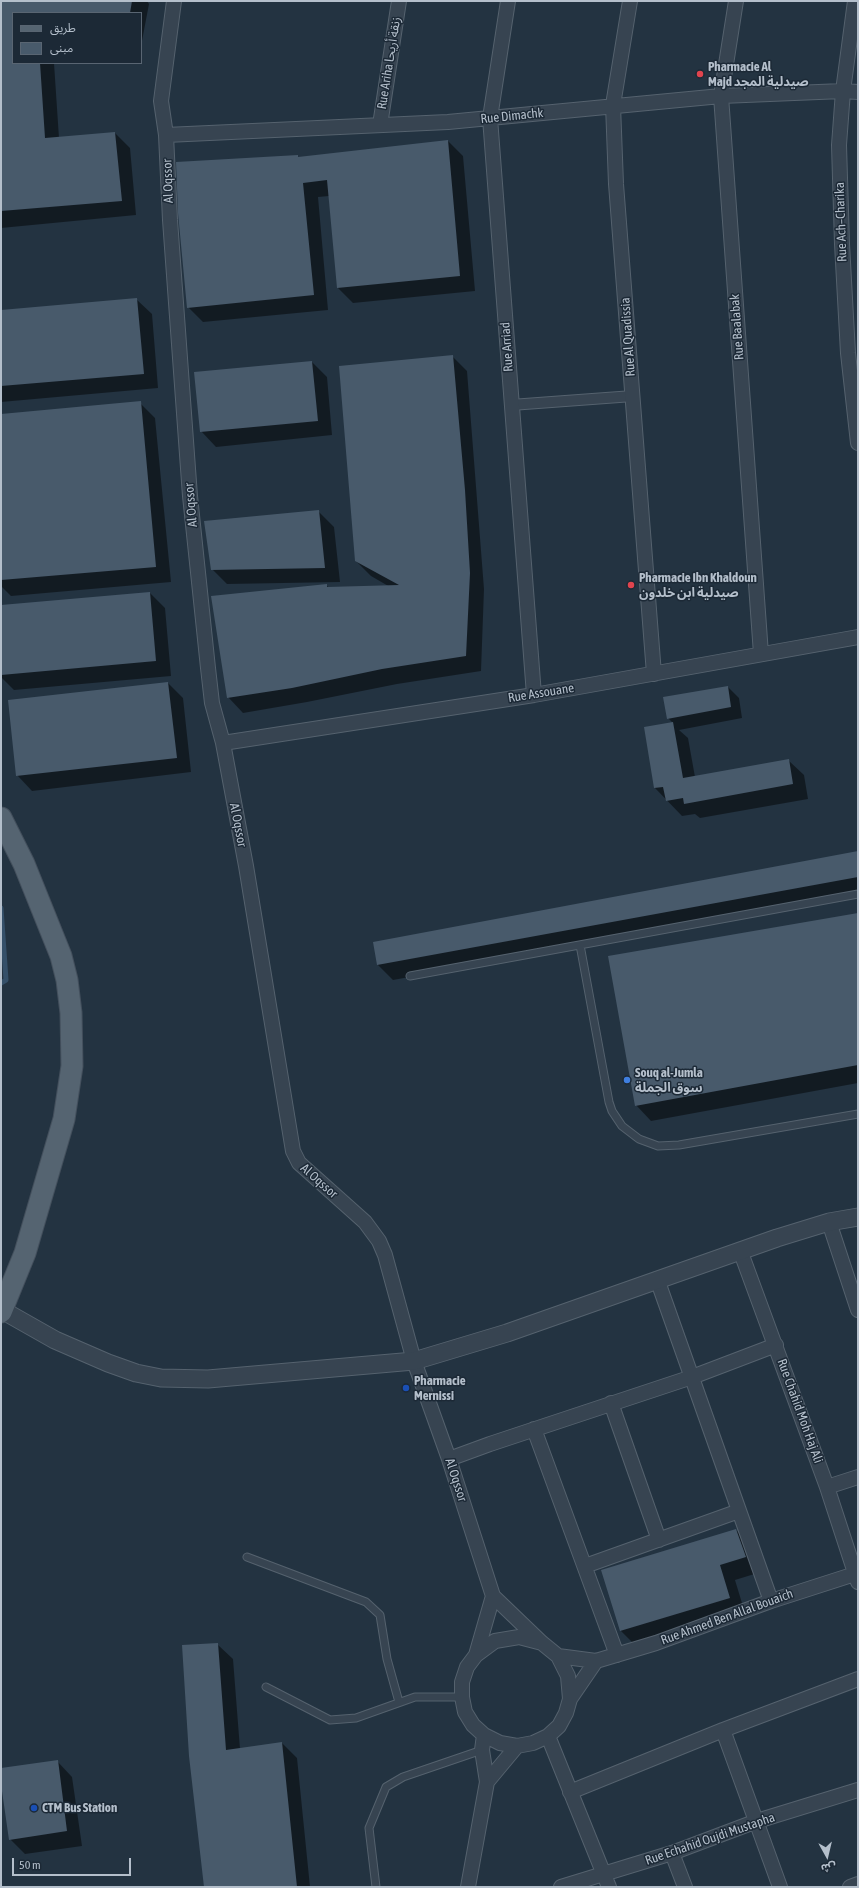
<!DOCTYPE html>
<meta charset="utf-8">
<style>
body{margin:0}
#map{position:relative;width:859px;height:1888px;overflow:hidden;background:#233341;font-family:"Asap Condensed","Noto Sans Arabic",sans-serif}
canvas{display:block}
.frame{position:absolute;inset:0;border:2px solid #b4bfcb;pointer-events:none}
.legend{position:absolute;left:12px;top:12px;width:130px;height:52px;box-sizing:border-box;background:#1c2936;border:1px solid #596572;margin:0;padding:5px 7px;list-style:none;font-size:12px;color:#b4bfcb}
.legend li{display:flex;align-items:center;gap:8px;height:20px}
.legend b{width:20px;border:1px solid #596572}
.north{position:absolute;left:807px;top:1836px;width:40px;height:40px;-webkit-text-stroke:3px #1c2936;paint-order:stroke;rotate:172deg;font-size:11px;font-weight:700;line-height:16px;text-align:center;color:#b4bfcb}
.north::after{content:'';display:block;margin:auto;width:14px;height:18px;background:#b4bfcb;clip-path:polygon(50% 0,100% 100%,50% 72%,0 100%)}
.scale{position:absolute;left:12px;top:1858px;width:119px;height:18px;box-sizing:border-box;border:2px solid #b4bfcb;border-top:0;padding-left:5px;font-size:12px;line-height:14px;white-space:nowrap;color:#b4bfcb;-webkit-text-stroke:3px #1c2936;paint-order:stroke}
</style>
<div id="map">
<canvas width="859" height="1888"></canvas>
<div class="frame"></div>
<ul class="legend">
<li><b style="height:5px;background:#556471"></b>طريق</li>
<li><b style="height:11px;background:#485a6b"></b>مبنى</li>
</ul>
<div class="north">ش</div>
<div class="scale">50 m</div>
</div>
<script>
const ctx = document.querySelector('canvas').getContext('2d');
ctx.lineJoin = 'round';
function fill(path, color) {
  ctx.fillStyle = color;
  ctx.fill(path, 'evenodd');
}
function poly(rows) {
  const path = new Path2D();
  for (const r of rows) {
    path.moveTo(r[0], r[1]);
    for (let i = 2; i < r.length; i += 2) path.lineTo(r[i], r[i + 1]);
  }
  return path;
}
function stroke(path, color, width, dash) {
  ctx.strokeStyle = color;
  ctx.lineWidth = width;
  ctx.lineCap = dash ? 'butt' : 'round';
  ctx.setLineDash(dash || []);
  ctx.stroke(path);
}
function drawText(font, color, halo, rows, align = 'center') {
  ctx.font = font + ' "Asap Condensed","Noto Sans Arabic",sans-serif';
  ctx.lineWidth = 3;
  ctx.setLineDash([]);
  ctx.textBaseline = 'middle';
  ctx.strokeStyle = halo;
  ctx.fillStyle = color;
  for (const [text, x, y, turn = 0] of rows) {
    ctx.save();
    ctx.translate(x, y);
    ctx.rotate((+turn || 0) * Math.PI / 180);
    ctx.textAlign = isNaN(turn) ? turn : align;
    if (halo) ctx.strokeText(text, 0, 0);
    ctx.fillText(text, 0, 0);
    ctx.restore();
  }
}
fill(poly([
 [1,1,147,1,149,4,141,46,141,13,13,13,13,63,54,63,59,138,115,133,130,148,136,215,1,228],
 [448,141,463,156,475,291,353,303,338,288,329,196,318,197,328,310,203,322,188,307,299,158],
 [136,299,152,314,158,388,1,402,1,311],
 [452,356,467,371,484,589,481,671,397,684,307,702,243,713,228,697,326,585,329,588,390,587,371,576,356,561],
 [312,362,327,377,332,435,216,447,201,431],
 [140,403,155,418,171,582,11,596,1,586,1,415],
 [319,512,334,527,340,582,227,584,212,569],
 [150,593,165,608,171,676,14,690,1,677,1,606],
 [168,683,183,698,191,772,32,791,17,775],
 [728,687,739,698,742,718,679,730,688,738,695,777,788,760,804,775,808,799,700,818,695,814,682,816,655,788,645,728,673,723,668,718],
 [858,852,858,895,393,980,378,965,375,943],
 [858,914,858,1083,651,1121,636,1105],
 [736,1530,751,1545,761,1572,735,1580,745,1613,636,1646,621,1631,603,1570],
 [217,1644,233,1659,240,1749,282,1743,297,1758,310,1887,205,1887],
 [57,1761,72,1777,82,1846,25,1854,10,1839,1,1769]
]), '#0007');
stroke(poly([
 [1,908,6,980,1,983]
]), '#355069', 5);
fill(poly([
 [1,1,132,1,130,13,13,13,13,63,40,63,45,138,115,132,122,201,1,211],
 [448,140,460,276,337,288,327,180,303,183,314,295,187,308,178,213,176,162,298,155,298,157],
 [137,298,144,374,1,386,1,310],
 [453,355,465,490,470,573,466,656,382,669,292,688,227,698,211,596,327,584,327,587,399,585,355,561,339,366],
 [312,361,318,421,200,432,194,372],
 [141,401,156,567,1,580,1,414],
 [319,510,325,568,211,570,204,521],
 [150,592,156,661,1,675,1,605],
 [168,682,177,758,16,776,8,700],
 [728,686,731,707,667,719,663,697],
 [673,722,683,778,789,759,793,784,684,804,683,798,666,801,663,787,654,788,644,727],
 [858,851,858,877,377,965,373,942],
 [858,913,858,1065,635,1106,608,956],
 [736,1529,746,1557,720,1565,730,1598,620,1631,601,1570],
 [218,1643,226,1750,282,1742,297,1887,204,1887,189,1756,182,1645],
 [58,1760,67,1831,9,1840,1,1784,1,1768]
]), '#485a6b');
const service = poly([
 [580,945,609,1102,612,1111,622,1126,639,1139,658,1146,679,1145,858,1114],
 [410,976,858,894],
 [247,1557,366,1602,380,1615,387,1659,399,1702],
 [266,1687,330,1720,356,1718,415,1697,462,1697],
 [376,1887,369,1828,386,1787,403,1777,482,1750]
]);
const pedestrian = poly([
 [511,405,633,396]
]);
const minor = poly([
 [174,1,161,101,166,135,170,220,190,496,208,668,212,703,223,743,246,866,293,1151,299,1163,365,1222,379,1241,385,1255,414,1361,449,1459,493,1596,542,1643,558,1656,568,1676,570,1699,566,1713,559,1726,548,1736,533,1743,517,1746,500,1743,484,1735,473,1725,465,1712,462,1697,462,1682,467,1667,476,1655,495,1641,519,1637,542,1643],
 [508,1,490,118,534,695],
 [630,1,613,105,616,184,654,674],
 [736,1,721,96,761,654],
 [855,1,843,91,839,145,842,244,848,353,858,443],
 [380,125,399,1],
 [166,135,448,122,721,96,843,91,858,92],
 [223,743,534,695,858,637],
 [829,1222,858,1310],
 [740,1250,827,1487,858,1582],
 [657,1279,771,1601],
 [611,1403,659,1540],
 [534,1429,617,1655],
 [449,1459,490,1444,692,1377,776,1345],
 [827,1487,858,1477],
 [585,1566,739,1511],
 [476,1655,493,1596],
 [558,1656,596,1661,656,1643,771,1601,858,1573],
 [570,1699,596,1661],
 [723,1730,780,1887],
 [548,1736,609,1887],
 [487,1782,517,1746],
 [570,1792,723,1730,858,1679],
 [672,1853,685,1887],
 [468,1887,487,1782,482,1750,484,1735],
 [561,1887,672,1853,757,1821,858,1790],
 [850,1887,858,1884]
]);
const tertiary = poly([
 [2,1310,55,1340,108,1363,136,1373,161,1378,208,1379,414,1361,507,1333,777,1238,829,1222,858,1217]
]);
const primary = poly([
 [1,818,24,864,61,956,67,980,71,1013,72,1066,64,1119,25,1253,1,1312]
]);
stroke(service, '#55626e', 9);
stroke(pedestrian, '#55626e', 12);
stroke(minor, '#55626e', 16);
stroke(tertiary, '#55626e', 19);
stroke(primary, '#44505d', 23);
stroke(service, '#374451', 7);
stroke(pedestrian, '#374451', 10);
stroke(minor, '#374451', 14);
stroke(tertiary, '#374451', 17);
stroke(primary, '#556471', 21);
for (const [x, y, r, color] of [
 [700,74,4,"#e0444e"],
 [631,585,4,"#e0444e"],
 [627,1080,4,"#3f7fe0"],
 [406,1388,4,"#1a4fb4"],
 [34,1808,4,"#1a4fb4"]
]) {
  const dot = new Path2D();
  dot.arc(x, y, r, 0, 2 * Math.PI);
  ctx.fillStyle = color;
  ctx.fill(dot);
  stroke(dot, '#1c2936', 1.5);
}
drawText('13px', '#b4bfcb', '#1c2936', [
 ["Rue Ariha زنقة أريحا",389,63,-81],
 ["Rue Dimachk",512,116,-6],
 ["Al Oqssor",168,181,-92],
 ["Rue Ach–Charika",841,222,-92],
 ["Rue Baalabak",737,327,-94],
 ["Rue Al Quadissia",628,337,-94],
 ["Rue Arriad",507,347,-94],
 ["Al Oqssor",191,505,-95],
 ["Rue Assouane",541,693,-9],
 ["Al Oqssor",238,825,79],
 ["Al Oqssor",319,1181,42],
 ["Rue Chahid Moh Haj Ali",800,1411,70],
 ["Al Oqssor",456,1480,72],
 ["Rue Ahmed Ben Allal Bouaich",727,1617,-20],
 ["Rue Echahid Oujdi Mustapha",710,1839,-19]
]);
drawText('bold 13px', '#b4bfcb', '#1c2936', [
 ["Pharmacie Al",708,67],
 ["Majd صيدلية المجد",708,82],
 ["Pharmacie Ibn Khaldoun",639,578],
 ["صيدلية ابن خلدون",639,593],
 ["Souq al-Jumla",635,1073],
 ["سوق الجملة",635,1088],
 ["Pharmacie",414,1381],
 ["Mernissi",414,1396],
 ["CTM Bus Station",42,1808]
], 'left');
</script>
